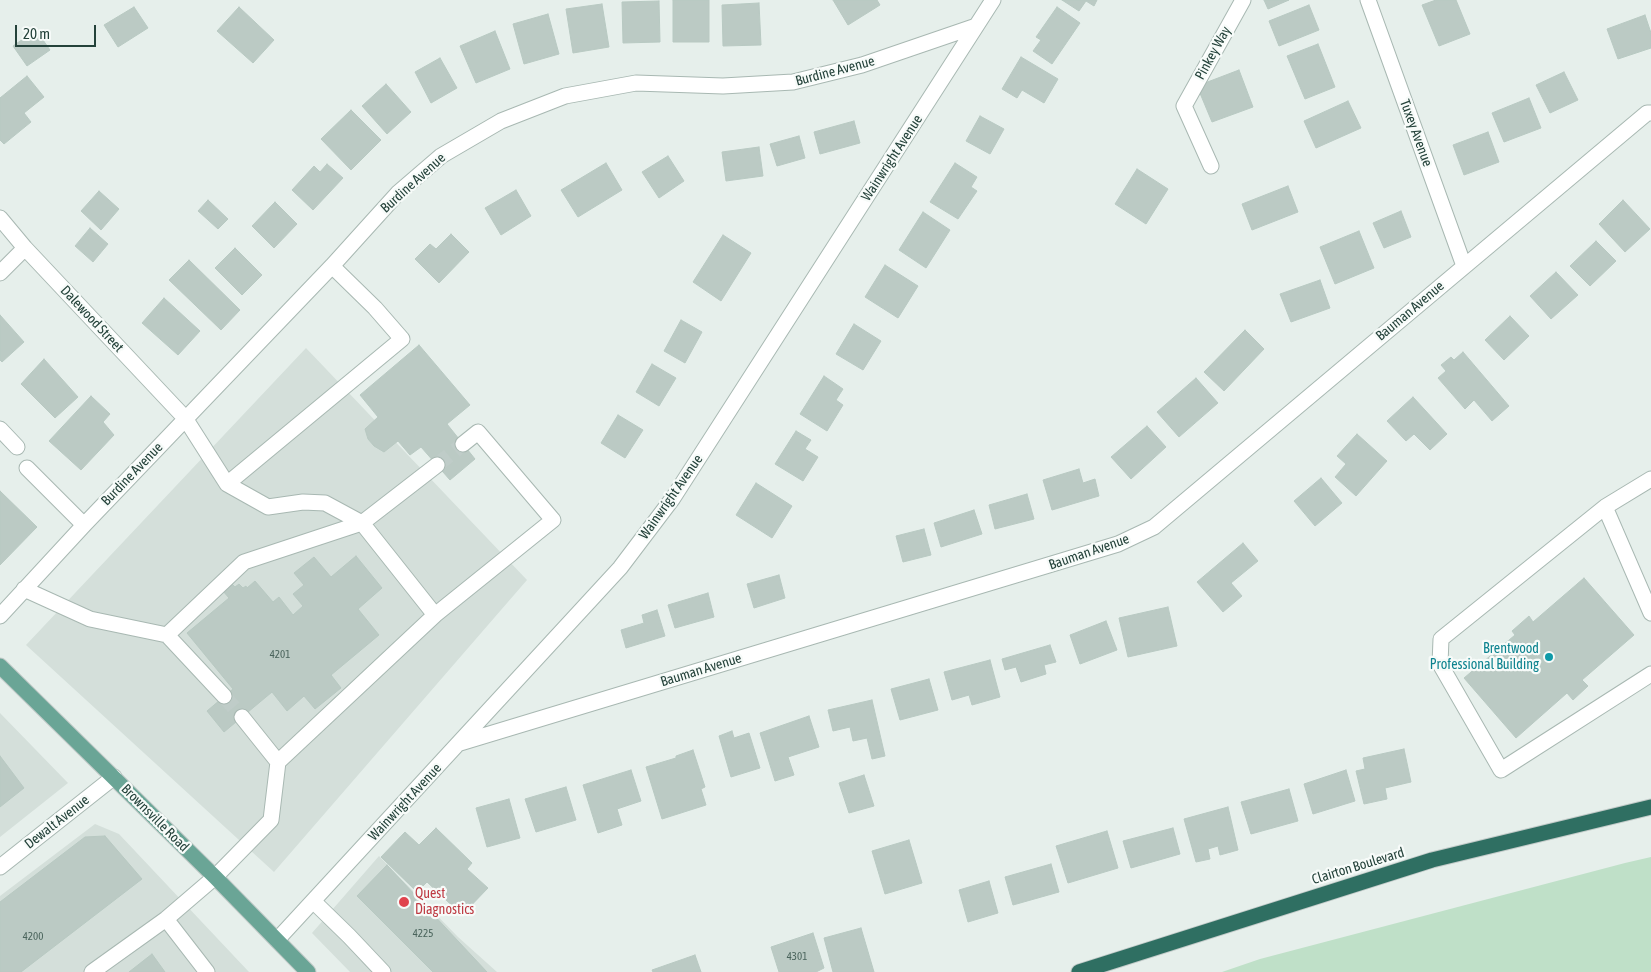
<!DOCTYPE html>
<style>
body{margin:0}
#map{position:relative;width:1651px;height:972px;overflow:hidden;background:#e6efeb;font-family:"Asap Condensed",sans-serif}
canvas{display:block}
.scale{position:absolute;left:15px;top:25px;width:81px;height:22px;box-sizing:border-box;border:2px solid #24423a;border-top:0;padding-left:6px;font-size:15px;line-height:18px;white-space:nowrap;color:#24423a;-webkit-text-stroke:4px #f7fbf9;paint-order:stroke}
</style>
<div id="map">
<canvas width="1651" height="972"></canvas>
<div class="scale">20 m</div>
</div>
<script>
const ctx = document.querySelector('canvas').getContext('2d');
ctx.lineJoin = 'round';
function fill(path, color) {
  ctx.fillStyle = color;
  ctx.fill(path, 'evenodd');
}
function poly(rows) {
  const path = new Path2D();
  for (const r of rows) {
    path.moveTo(r[0], r[1]);
    for (let i = 2; i < r.length; i += 2) path.lineTo(r[i], r[i + 1]);
  }
  return path;
}
function stroke(path, color, width, dash) {
  ctx.strokeStyle = color;
  ctx.lineWidth = width;
  ctx.lineCap = dash ? 'butt' : 'round';
  ctx.setLineDash(dash || []);
  ctx.stroke(path);
}
function drawText(font, color, halo, rows, align = 'center') {
  ctx.font = font + ' "Asap Condensed",sans-serif';
  ctx.lineWidth = 4.5;
  ctx.setLineDash([]);
  ctx.textBaseline = 'middle';
  ctx.strokeStyle = halo;
  ctx.fillStyle = color;
  for (const [text, x, y, turn = 0] of rows) {
    ctx.save();
    ctx.translate(x, y);
    ctx.rotate((+turn || 0) * Math.PI / 180);
    ctx.textAlign = isNaN(turn) ? turn : align;
    if (halo) ctx.strokeText(text, 0, 0);
    ctx.fillText(text, 0, 0);
    ctx.restore();
  }
}
fill(poly([
 [306,348,527,580,274,872,26,645],
 [0,713,68,783,0,837],
 [95,824,119,834,249,972,0,972,0,896],
 [379,856,458,937,497,972,350,972,312,933]
]), '#d4dfda');
fill(poly([
 [1651,857,1651,972,1222,972,1260,959,1625,863]
]), '#bfe0c8');
const building = poly([
 [673,0,709,0,709,42,673,42,673,0],
 [833,0,877,0,880,5,848,25,833,0],
 [1062,0,1097,0,1094,6,1086,1,1079,11,1062,0],
 [1264,0,1289,0,1268,9,1264,0],
 [1436,0,1456,0,1470,34,1439,46,1422,5,1436,0],
 [659,1,660,42,623,43,622,2,659,1],
 [759,3,761,45,723,46,722,5,759,3],
 [602,4,609,47,573,53,566,9,602,4],
 [1309,5,1319,30,1279,46,1269,21,1309,5],
 [134,7,148,28,118,47,104,25,134,7],
 [239,7,274,40,253,63,217,31,239,7],
 [1057,7,1080,23,1052,64,1033,51,1041,40,1036,37,1057,7],
 [548,14,559,54,524,64,513,24,548,14],
 [1645,15,1651,33,1651,48,1618,59,1607,29,1645,15],
 [36,30,50,50,27,66,13,46,36,30],
 [495,31,510,69,476,83,460,46,495,31],
 [1318,44,1335,87,1305,99,1287,56,1318,44],
 [1021,57,1058,79,1044,103,1022,90,1017,98,1002,89,1021,57],
 [440,58,457,88,431,103,415,72,440,58],
 [1239,70,1253,107,1212,122,1197,86,1239,70],
 [1564,72,1578,100,1550,113,1536,85,1564,72],
 [27,76,44,97,24,113,31,122,4,144,0,140,0,98,27,76],
 [386,84,411,112,387,134,362,106,386,84],
 [1529,98,1541,128,1504,142,1492,113,1529,98],
 [1348,101,1361,128,1316,148,1304,121,1348,101],
 [351,110,381,140,351,170,321,139,351,110],
 [980,116,1004,129,990,154,966,141,980,116],
 [854,121,860,143,820,154,814,132,854,121],
 [1488,132,1499,162,1464,175,1453,145,1488,132],
 [799,136,805,158,777,166,770,144,799,136],
 [759,147,763,176,726,181,722,152,759,147],
 [668,156,684,181,659,198,642,172,668,156],
 [606,163,622,190,578,217,561,190,606,163],
 [955,163,977,177,971,187,977,191,958,219,930,202,955,163],
 [327,164,343,178,313,210,292,190,314,166,320,172,327,164],
 [1137,169,1168,189,1146,224,1115,204,1137,169],
 [1288,186,1298,212,1252,230,1242,204,1288,186],
 [516,190,531,216,501,235,485,208,516,190],
 [99,191,119,209,101,230,81,211,99,191],
 [208,200,228,219,218,229,198,211,208,200],
 [1623,200,1650,229,1625,252,1599,224,1623,200],
 [275,202,297,224,274,248,252,226,275,202],
 [1401,211,1411,237,1384,248,1373,223,1401,211],
 [923,212,950,230,926,268,899,250,923,212],
 [90,228,108,244,93,262,75,246,90,228],
 [1359,231,1374,268,1335,284,1320,247,1359,231],
 [451,234,469,252,439,283,415,259,430,244,436,249,451,234],
 [723,235,751,253,721,301,693,282,723,235],
 [1596,241,1616,261,1590,286,1570,266,1596,241],
 [235,248,262,275,242,295,215,268,235,248],
 [189,260,240,310,221,330,169,280,189,260],
 [885,265,918,286,898,318,865,297,885,265],
 [1556,272,1578,295,1551,319,1530,296,1556,272],
 [1320,280,1330,308,1291,322,1280,294,1320,280],
 [164,298,200,331,178,355,142,323,164,298],
 [0,315,24,342,2,362,0,360,0,315],
 [1510,316,1529,336,1504,360,1485,340,1510,316],
 [681,320,702,332,685,363,664,351,681,320],
 [854,324,881,341,863,370,836,354,854,324],
 [1245,330,1264,349,1224,391,1204,372,1245,330],
 [419,345,470,405,447,424,475,459,450,480,421,447,410,455,398,441,384,452,374,446,368,439,365,429,378,417,360,395,419,345],
 [1463,352,1509,406,1492,421,1474,400,1465,409,1438,378,1446,371,1441,365,1451,357,1454,360,1463,352],
 [44,359,78,397,55,418,21,384,44,359],
 [652,364,676,378,659,406,636,392,652,364],
 [824,376,843,389,836,400,843,405,827,431,800,414,824,376],
 [1196,378,1218,403,1179,437,1157,412,1196,378],
 [91,396,110,414,103,422,114,435,81,470,49,441,91,396],
 [1413,397,1447,434,1430,450,1414,434,1406,441,1387,421,1413,397],
 [618,415,643,430,625,458,601,443,618,415],
 [1147,426,1166,447,1131,479,1111,457,1147,426],
 [796,431,811,440,805,449,818,457,803,481,775,464,796,431],
 [1357,434,1387,461,1356,496,1335,477,1346,464,1337,456,1357,434],
 [1079,469,1083,483,1095,479,1099,496,1052,510,1043,480,1079,469],
 [1321,478,1342,503,1315,526,1294,501,1321,478],
 [756,483,792,506,772,538,736,515,756,483],
 [0,491,37,527,0,565,0,491],
 [1027,494,1034,519,995,529,989,505,1027,494],
 [974,510,982,534,941,547,934,523,974,510],
 [924,529,931,555,903,562,896,536,924,529],
 [1243,543,1258,561,1231,583,1242,596,1223,612,1197,582,1243,543],
 [356,556,382,588,358,609,379,635,331,675,341,688,315,709,304,696,287,711,272,692,224,732,207,711,233,689,187,633,229,598,223,591,232,584,235,587,239,584,243,588,246,586,247,588,255,581,273,602,279,597,293,615,303,606,293,594,304,585,294,573,314,557,331,577,356,556],
 [779,575,785,598,754,608,747,584,779,575],
 [1584,578,1634,635,1582,680,1588,686,1573,700,1567,693,1516,738,1464,678,1515,635,1512,631,1529,616,1533,622,1584,578],
 [708,593,714,617,675,628,668,605,708,593],
 [1168,607,1177,646,1128,657,1119,618,1168,607],
 [657,610,665,636,626,648,621,630,644,623,642,615,657,610],
 [1106,621,1117,650,1080,664,1070,635,1106,621],
 [1050,645,1056,662,1044,665,1046,674,1021,682,1016,667,1005,670,1002,659,1050,645],
 [990,660,1000,697,972,705,969,695,952,700,944,672,990,660],
 [929,679,938,710,900,720,891,689,929,679],
 [872,700,885,756,872,759,867,738,853,741,850,727,833,731,828,710,872,700],
 [809,716,819,747,788,757,794,775,775,781,760,733,809,716],
 [732,731,734,738,749,733,760,768,731,777,719,736,732,731],
 [1404,749,1411,782,1385,788,1387,799,1364,804,1356,771,1365,769,1363,758,1404,749],
 [693,750,705,787,701,789,706,805,662,819,646,767,676,758,676,756,693,750],
 [0,756,24,788,0,807,0,756],
 [631,770,641,801,617,809,622,825,598,833,583,785,631,770],
 [1346,770,1355,801,1313,814,1304,784,1346,770],
 [864,775,874,806,849,813,839,783,864,775],
 [566,787,576,820,536,832,525,799,566,787],
 [1289,789,1298,821,1251,834,1241,802,1289,789],
 [509,799,520,838,487,847,476,808,509,799],
 [1228,807,1238,850,1220,855,1218,846,1208,849,1210,859,1196,862,1184,819,1228,807],
 [436,828,472,863,467,869,488,888,462,915,427,882,417,892,381,857,405,832,419,845,436,828],
 [1173,828,1180,854,1131,868,1123,841,1173,828],
 [1107,831,1118,868,1068,883,1056,846,1107,831],
 [105,836,142,879,21,972,0,972,0,902,85,837,105,836],
 [909,840,922,883,885,894,872,851,909,840],
 [1051,864,1059,892,1013,905,1005,877,1051,864],
 [387,865,487,972,433,972,357,896,387,865],
 [989,881,998,913,968,922,959,890,989,881],
 [861,928,874,972,833,972,824,938,861,928],
 [813,933,824,968,816,972,779,972,771,947,813,933],
 [152,954,165,972,129,972,152,954],
 [695,955,701,972,653,972,652,970,695,955]
]);
fill(building, '#bbcac4');
stroke(building, '#b8c9c2', 1);
stroke(poly([
 [437,465,463,444],
 [224,696,242,717]
]), '#bfccc8', 15, [15, 8]);
const minor = poly([
 [1368,0,1464,266],
 [1211,166,1184,106,1243,0],
 [0,218,25,248,185,418,227,484,268,507,303,502,325,503,362,523,435,615,553,520,478,432,463,444],
 [0,273,25,248],
 [0,429,17,447],
 [27,468,84,525],
 [227,484,402,339,375,308,332,266],
 [1605,507,1651,479],
 [24,589,90,619,167,635],
 [1651,613,1605,507,1441,639,1440,664,1501,770,1651,674],
 [0,616,84,525,332,266,398,193,441,156,501,121,565,96,636,83,723,86,793,82,862,65,976,26],
 [224,696,167,635,244,562,362,523,437,465],
 [242,717,278,762],
 [460,743,1118,544,1154,527,1647,113,1651,113],
 [0,867,114,777],
 [313,901,349,936,383,972],
 [166,919,207,972],
 [277,940,620,568,673,498,993,0],
 [92,972,166,919,215,877,271,820,278,762,435,615]
]);
const major = poly([
 [0,666,215,877,308,972]
]);
const highway = poly([
 [1079,972,1432,860,1651,807]
]);
stroke(minor, '#a8b8b2', 17);
stroke(major, '#c2cac8', 17);
stroke(highway, '#c2cac8', 17);
stroke(minor, '#fff', 15);
stroke(major, '#6aa596', 15);
stroke(highway, '#2f6f62', 15);
for (const [x, y, r, color] of [
 [1549,657,5,"#0f9aa8"],
 [404,902,6,"#e0444e"]
]) {
  const dot = new Path2D();
  dot.arc(x, y, r, 0, 2 * Math.PI);
  ctx.fillStyle = color;
  ctx.fill(dot);
  stroke(dot, '#f7fbf9', 2);
}
drawText('11px', '#4a645c', null, [
 ["4201",280,655],
 ["4225",423,934],
 ["4200",33,937],
 ["4301",797,957]
]);
drawText('14px', '#24423a', '#f7fbf9', [
 ["Pinkey Way",1213,53,-61],
 ["Burdine Avenue",835,71,-15],
 ["Tuxey Avenue",1416,133,70],
 ["Wainwright Avenue",892,158,-57],
 ["Burdine Avenue",413,183,-42],
 ["Bauman Avenue",1410,311,-40],
 ["Dalewood Street",92,319,47],
 ["Burdine Avenue",132,474,-46],
 ["Wainwright Avenue",671,497,-55],
 ["Bauman Avenue",1089,552,-19],
 ["Bauman Avenue",701,670,-17],
 ["Wainwright Avenue",405,802,-47],
 ["Brownsville Road",155,818,45],
 ["Dewalt Avenue",57,822,-38],
 ["Clairton Boulevard",1358,866,-17]
]);
drawText('14px', '#0d838f', '#f7fbf9', [
 ["Brentwood",1539,649],
 ["Professional Building",1539,665]
], 'right');
drawText('14px', '#be3a42', '#f7fbf9', [
 ["Quest",415,894],
 ["Diagnostics",415,910]
], 'left');
</script>
